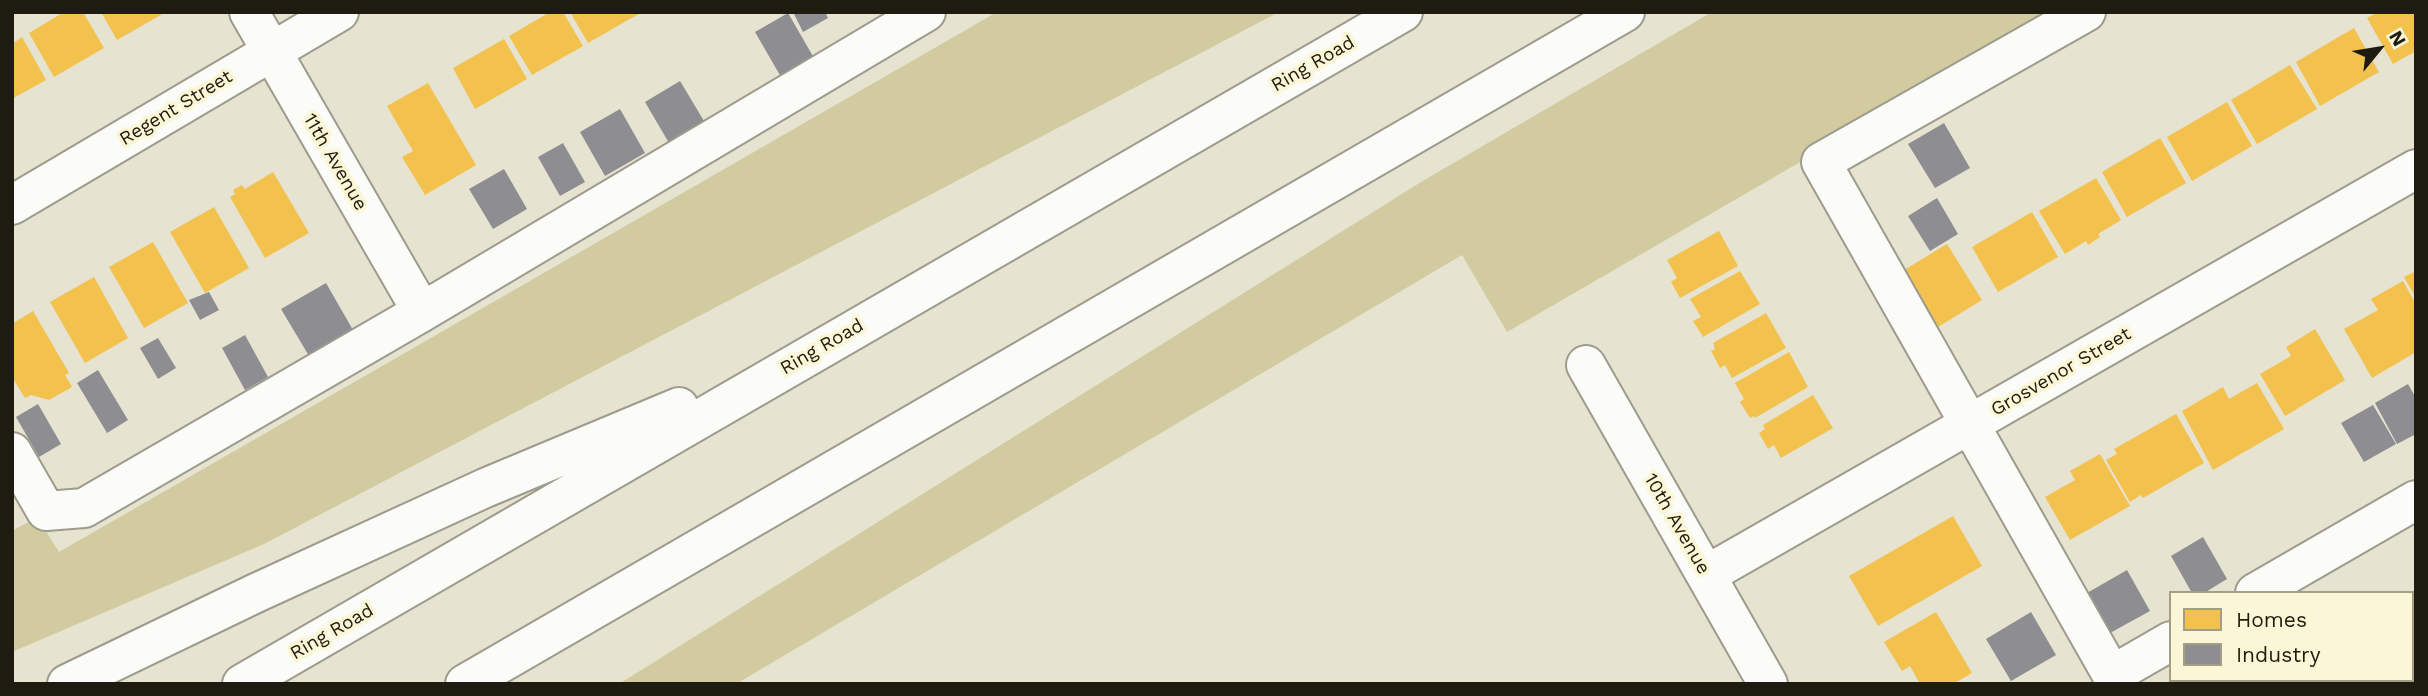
<!DOCTYPE html>
<style>
body{margin:0}
#map{position:relative;width:2428px;height:696px;overflow:hidden;background:#e6e3d0;font-family:"Work Sans",sans-serif}
canvas{display:block}
.frame{position:absolute;inset:0;border:14px solid #1e1c10;pointer-events:none}
.legend{position:absolute;left:2169px;top:591px;width:245px;height:91px;box-sizing:border-box;background:#fbf6d5;border:2px solid #a39f86;margin:0;padding:9px 12px;list-style:none;font-size:21px;color:#1e1c10}
.legend li{display:flex;align-items:center;gap:14px;height:35px}
.legend b{width:35px;border:2px solid #a39f86}
.north{position:absolute;left:2344px;top:14px;width:70px;height:70px;-webkit-text-stroke:5px #fbf6d5;paint-order:stroke;rotate:60deg;font-size:19px;font-weight:700;line-height:28px;text-align:center;color:#1e1c10}
.north::after{content:'';display:block;margin:auto;width:24px;height:32px;background:#1e1c10;clip-path:polygon(50% 0,100% 100%,50% 72%,0 100%)}
</style>
<div id="map">
<canvas width="2428" height="696"></canvas>
<div class="frame"></div>
<ul class="legend">
<li><b style="height:19px;background:#f2c14e"></b>Homes</li>
<li><b style="height:19px;background:#8d8d92"></b>Industry</li>
</ul>
<div class="north">N</div>
</div>
<script>
const ctx = document.querySelector('canvas').getContext('2d');
ctx.lineJoin = 'round';
function fill(path, color) {
  ctx.fillStyle = color;
  ctx.fill(path, 'evenodd');
}
function poly(rows) {
  const path = new Path2D();
  for (const r of rows) {
    path.moveTo(r[0], r[1]);
    for (let i = 2; i < r.length; i += 2) path.lineTo(r[i], r[i + 1]);
  }
  return path;
}
function stroke(path, color, width, dash) {
  ctx.strokeStyle = color;
  ctx.lineWidth = width;
  ctx.lineCap = dash ? 'butt' : 'round';
  ctx.setLineDash(dash || []);
  ctx.stroke(path);
}
function drawText(font, color, halo, rows, align = 'center') {
  ctx.font = font + ' "Work Sans",sans-serif';
  ctx.lineWidth = 7;
  ctx.setLineDash([]);
  ctx.textBaseline = 'middle';
  ctx.strokeStyle = halo;
  ctx.fillStyle = color;
  for (const [text, x, y, turn = 0] of rows) {
    ctx.save();
    ctx.translate(x, y);
    ctx.rotate((+turn || 0) * Math.PI / 180);
    ctx.textAlign = isNaN(turn) ? turn : align;
    if (halo) ctx.strokeText(text, 0, 0);
    ctx.fillText(text, 0, 0);
    ctx.restore();
  }
}
fill(poly([
 [997,12,1279,12,264,544,12,652,12,531,37,517,59,552],
 [1712,12,2059,12,1507,332,1462,255,736,684,619,684,1421,182]
]), '#d2cba0');
fill(poly([
 [64,12,83,12,104,48,54,77,29,33],
 [101,12,166,12,117,40],
 [550,12,563,12,583,46,532,75,509,36],
 [570,12,642,12,588,43],
 [2378,12,2416,12,2416,51,2393,64,2367,18],
 [2354,28,2379,72,2320,106,2296,62],
 [22,37,46,80,12,99,12,44],
 [504,39,527,79,475,109,453,68],
 [2290,65,2317,109,2257,144,2231,100],
 [428,83,476,165,425,195,402,157,413,151,387,106],
 [2227,102,2252,146,2192,181,2167,137],
 [2160,138,2186,183,2127,217,2102,172],
 [273,172,309,233,265,258,230,197,235,194,233,190,242,185,245,189],
 [2096,178,2121,220,2098,234,2100,237,2088,245,2086,241,2065,254,2039,211],
 [214,207,249,268,205,293,170,232],
 [2032,212,2058,257,1998,292,1972,247],
 [1719,231,1738,266,1680,298,1671,282,1677,278,1667,260],
 [153,242,188,303,144,328,109,267],
 [1947,244,1982,300,1938,327,1904,270],
 [1740,271,1760,304,1703,337,1693,321,1701,317,1690,299],
 [2416,271,2416,298,2404,277],
 [94,277,128,338,85,363,50,302],
 [2403,281,2416,304,2416,352,2372,378,2344,329,2378,310,2371,299],
 [33,311,69,373,65,375,72,387,49,400,31,395,25,398,12,377,12,324],
 [1766,313,1786,348,1732,378,1725,365,1720,368,1711,351,1715,349,1713,343],
 [2315,329,2345,380,2285,416,2260,374,2291,356,2286,347],
 [1789,352,1808,387,1755,418,1754,416,1750,418,1740,402,1744,399,1735,383],
 [2257,383,2284,429,2213,470,2182,411,2223,387,2229,399],
 [1813,395,1833,428,1781,458,1774,445,1768,449,1759,433,1765,429,1763,425],
 [2176,414,2204,463,2143,498,2141,495,2130,502,2106,460,2117,454,2114,449],
 [2100,454,2130,506,2070,540,2045,497,2075,480,2070,471],
 [1953,516,1982,566,1878,626,1849,576],
 [1936,612,1972,673,1953,684,1920,684,1910,666,1902,671,1884,642],
 [2412,650,2416,656,2416,684,2374,684,2372,680,2412,680]
]), '#f2c14e');
fill(poly([
 [793,12,825,12,828,18,803,32],
 [788,13,814,58,781,77,755,32],
 [680,81,704,121,669,143,645,102],
 [620,109,645,153,605,176,580,132],
 [1944,123,1970,168,1935,188,1908,144],
 [563,143,585,182,560,196,538,157],
 [504,169,527,209,493,229,469,189],
 [1937,198,1958,234,1930,251,1908,216],
 [326,283,353,330,309,356,281,309],
 [209,292,219,310,200,320,189,300],
 [245,335,268,377,245,390,222,348],
 [158,338,176,368,158,379,140,348],
 [98,370,128,420,107,433,77,383],
 [2408,384,2416,398,2416,434,2397,444,2375,403],
 [38,404,61,444,39,457,16,417],
 [2373,405,2396,444,2364,462,2341,423],
 [2203,537,2227,579,2204,593,2192,593,2171,556],
 [2127,570,2150,611,2110,633,2087,593],
 [2031,612,2056,655,2011,681,1986,639],
 [2233,680,2283,680,2285,684,2235,684]
]), '#8d8d92');
const minor = poly([
 [249,12,422,312],
 [2086,12,1821,162,2117,684],
 [12,205,339,12],
 [1586,365,1768,684],
 [12,452,46,511,84,508,422,312,926,12],
 [1706,575,2416,169],
 [2255,593,2416,500],
 [2112,675,2171,641]
]);
const highway = poly([
 [67,684,256,593,485,488,679,407],
 [242,684,1403,12],
 [465,684,1625,12]
]);
stroke(minor, '#9d9b8d', 42);
stroke(highway, '#9d9b8d', 42);
stroke(minor, '#fbfbf8', 38);
stroke(highway, '#fbfbf8', 38);
drawText('19px', '#1e1c10', '#fbf6d5', [
 ["Ring Road",1313,64,-30],
 ["Regent Street",176,108,-31],
 ["11th Avenue",335,162,60],
 ["Ring Road",822,347,-30],
 ["Grosvenor Street",2061,372,-30],
 ["10th Avenue",1677,524,60],
 ["Ring Road",332,632,-30]
]);
</script>
